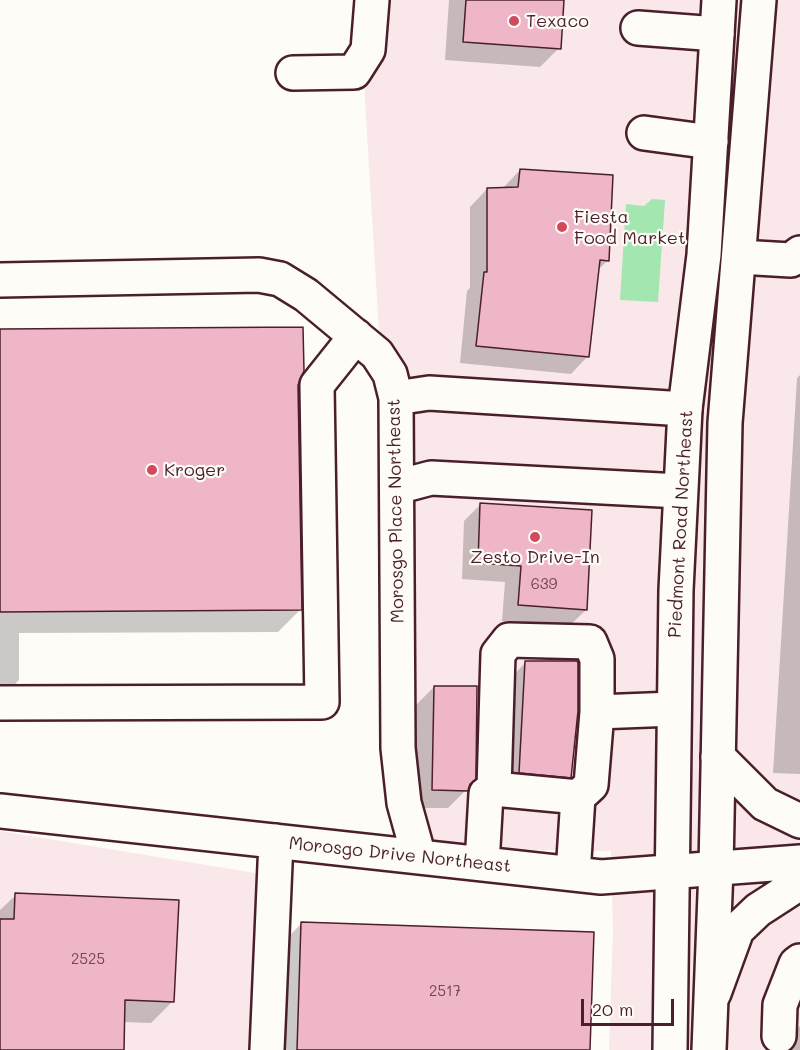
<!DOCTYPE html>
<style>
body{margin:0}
#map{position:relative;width:800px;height:1050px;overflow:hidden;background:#fdfcf7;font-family:Mali,sans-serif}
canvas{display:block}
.scale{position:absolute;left:581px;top:999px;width:93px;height:27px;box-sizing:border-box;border:3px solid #4a1f2b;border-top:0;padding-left:8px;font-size:18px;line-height:21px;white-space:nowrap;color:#4a1f2b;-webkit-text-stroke:4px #fdfcf7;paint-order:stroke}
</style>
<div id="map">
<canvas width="800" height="1050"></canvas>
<div class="scale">20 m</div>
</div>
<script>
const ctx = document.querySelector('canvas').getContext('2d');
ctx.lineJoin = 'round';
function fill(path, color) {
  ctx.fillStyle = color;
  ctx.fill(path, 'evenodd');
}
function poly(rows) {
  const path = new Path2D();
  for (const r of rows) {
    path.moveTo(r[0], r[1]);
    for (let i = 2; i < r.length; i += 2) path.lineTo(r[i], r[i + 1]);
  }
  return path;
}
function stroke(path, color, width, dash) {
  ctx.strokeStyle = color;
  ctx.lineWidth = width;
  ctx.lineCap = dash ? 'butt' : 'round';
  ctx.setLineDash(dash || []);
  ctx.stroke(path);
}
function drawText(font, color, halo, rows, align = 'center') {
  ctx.font = font + ' Mali,sans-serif';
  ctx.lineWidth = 4.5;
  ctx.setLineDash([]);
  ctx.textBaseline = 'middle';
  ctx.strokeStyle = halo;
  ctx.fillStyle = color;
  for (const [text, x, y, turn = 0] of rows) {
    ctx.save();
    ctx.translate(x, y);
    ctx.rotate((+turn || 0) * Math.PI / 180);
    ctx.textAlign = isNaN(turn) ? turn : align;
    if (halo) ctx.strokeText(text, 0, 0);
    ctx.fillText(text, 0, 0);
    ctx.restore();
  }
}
fill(poly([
 [359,0,800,0,800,1050,609,1050,613,931,611,851,410,848],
 [0,831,291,879,283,1050,0,1050]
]), '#f9e7e9');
fill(poly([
 [652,199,665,200,658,302,620,300,626,204,644,206]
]), '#a3e6b0');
fill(poly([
 [449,0,563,0,559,48,540,67,445,60],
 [520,170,608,260,597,271,588,356,571,374,460,363,467,291,470,288,470,207,487,189,503,188],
 [0,331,297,385,300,610,278,632,19,633,19,680,0,700],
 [800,375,800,774,773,773,797,378],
 [480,505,586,610,569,626,502,621,505,582,462,579,464,521],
 [525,663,570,777,552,795,502,790,508,681],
 [434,687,469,783,466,790,448,808,415,808,416,705],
 [16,895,172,1002,151,1023,123,1022,122,1050,0,1050,0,910],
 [302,923,588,1050,270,1050,273,952],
 [800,1026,800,1050,783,1050,784,1042]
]), '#0003');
const building = poly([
 [466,0,564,0,561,49,463,42,466,0],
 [520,169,613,175,609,261,600,260,589,357,476,346,484,272,487,272,487,188,518,187,520,169],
 [303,327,304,371,298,385,302,610,0,612,0,329,303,327],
 [480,503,592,510,587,610,518,605,521,566,478,563,480,503],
 [525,661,577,661,578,663,578,711,571,778,519,773,525,661],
 [434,686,477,686,476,779,470,784,468,791,432,790,434,686],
 [15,893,179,900,174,1002,125,1000,124,1050,0,1050,0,919,14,919,15,893],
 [301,922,594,932,590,1050,297,1050,301,922]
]);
fill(building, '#efb6c8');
stroke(building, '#4a1f2b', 1.5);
const minor = poly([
 [638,28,717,34],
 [293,73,354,72,368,50,372,0],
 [644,133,711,142],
 [739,257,791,260,800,253],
 [0,280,259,275,280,279,306,295,377,354,390,374,396,398,398,748,404,803,419,857],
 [396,398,429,393,685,409],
 [397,487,431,478,680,491],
 [0,703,322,702,317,385,356,336],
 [718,757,765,804,800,821],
 [494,789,498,654,509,640,590,642,597,659,597,712],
 [0,811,601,877,800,862],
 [482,864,486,794,494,789,578,797],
 [573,874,578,797,591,785,597,712,674,709],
 [714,993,737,930,758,910,800,883],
 [779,1036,780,1005,796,964,800,961],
 [267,1050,276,841]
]);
const major = poly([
 [670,1050,676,590,685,409,704,255,719,0],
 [709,1050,716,868,725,423,759,0]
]);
stroke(minor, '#4a1f2b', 38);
stroke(major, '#4a1f2b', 38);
stroke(minor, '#fdfcf7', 33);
stroke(major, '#fdfcf7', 33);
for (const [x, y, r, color] of [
 [514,21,6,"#d1495b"],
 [562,227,6,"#d1495b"],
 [152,470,6,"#d1495b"],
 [535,537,6,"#d1495b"]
]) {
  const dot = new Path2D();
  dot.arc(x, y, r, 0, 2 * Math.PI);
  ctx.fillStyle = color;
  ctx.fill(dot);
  stroke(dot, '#fdfcf7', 2);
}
drawText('15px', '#734552', null, [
 ["639",544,584],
 ["2525",88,959],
 ["2517",445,991]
]);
drawText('18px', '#4a1f2b', '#fdfcf7', [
 ["Texaco",526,21],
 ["Fiesta",574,217],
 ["Food Market",574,238],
 ["Kroger",164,470],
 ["Zesto Drive-In",535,557,"center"]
], 'left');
drawText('18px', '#4a1f2b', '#fdfcf7', [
 ["Morosgo Place Northeast",396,511,-91],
 ["Piedmont Road Northeast",681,524,-87],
 ["Morosgo Drive Northeast",400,855,6]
]);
</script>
